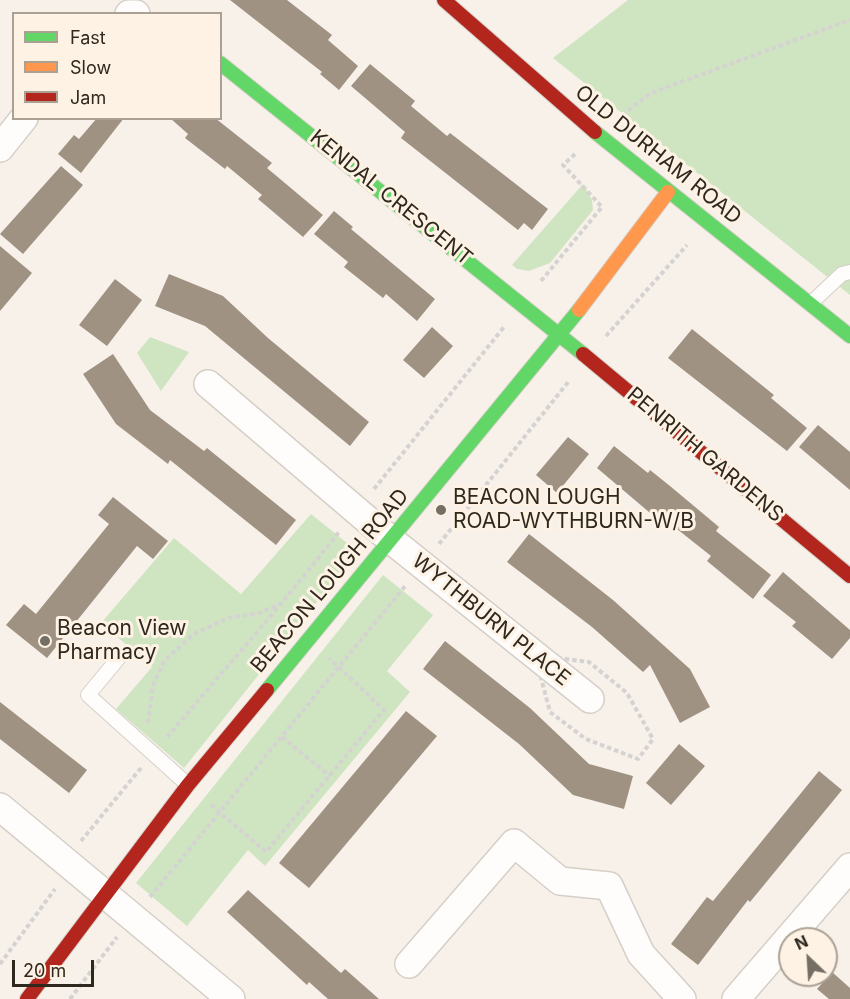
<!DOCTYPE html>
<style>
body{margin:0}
#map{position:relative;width:850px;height:999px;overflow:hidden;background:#f7f1e9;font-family:Inter,sans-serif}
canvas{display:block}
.legend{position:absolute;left:12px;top:12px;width:210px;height:108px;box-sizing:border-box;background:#fdf2e3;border:2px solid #aaa194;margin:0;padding:8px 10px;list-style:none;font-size:18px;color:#2e281e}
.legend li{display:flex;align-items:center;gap:12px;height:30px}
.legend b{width:30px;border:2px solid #aaa194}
.north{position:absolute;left:778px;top:927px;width:60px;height:60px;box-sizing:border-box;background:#fdf2e3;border:2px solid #aaa194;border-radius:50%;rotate:335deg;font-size:16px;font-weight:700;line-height:24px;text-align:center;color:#2e281e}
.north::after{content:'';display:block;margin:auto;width:21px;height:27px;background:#746e65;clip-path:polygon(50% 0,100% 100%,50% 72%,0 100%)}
.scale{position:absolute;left:12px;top:960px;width:82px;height:27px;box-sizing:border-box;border:3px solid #2e281e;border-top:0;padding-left:8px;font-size:18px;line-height:21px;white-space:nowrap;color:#2e281e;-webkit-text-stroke:4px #fdf2e3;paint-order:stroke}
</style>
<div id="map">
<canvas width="850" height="999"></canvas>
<ul class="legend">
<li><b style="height:8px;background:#63d668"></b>Fast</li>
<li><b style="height:8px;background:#ff974d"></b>Slow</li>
<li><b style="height:8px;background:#b3261e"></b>Jam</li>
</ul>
<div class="north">N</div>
<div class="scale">20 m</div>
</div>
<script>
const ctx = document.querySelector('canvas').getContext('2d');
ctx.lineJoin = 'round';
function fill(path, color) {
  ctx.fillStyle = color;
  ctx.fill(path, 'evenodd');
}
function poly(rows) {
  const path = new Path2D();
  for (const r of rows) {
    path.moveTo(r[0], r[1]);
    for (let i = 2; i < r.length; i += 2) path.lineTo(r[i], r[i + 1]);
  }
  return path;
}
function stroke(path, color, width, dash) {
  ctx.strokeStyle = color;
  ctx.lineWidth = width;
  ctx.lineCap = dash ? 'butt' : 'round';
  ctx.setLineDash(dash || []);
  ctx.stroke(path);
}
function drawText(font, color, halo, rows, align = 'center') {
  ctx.font = font + ' Inter,sans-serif';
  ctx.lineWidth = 6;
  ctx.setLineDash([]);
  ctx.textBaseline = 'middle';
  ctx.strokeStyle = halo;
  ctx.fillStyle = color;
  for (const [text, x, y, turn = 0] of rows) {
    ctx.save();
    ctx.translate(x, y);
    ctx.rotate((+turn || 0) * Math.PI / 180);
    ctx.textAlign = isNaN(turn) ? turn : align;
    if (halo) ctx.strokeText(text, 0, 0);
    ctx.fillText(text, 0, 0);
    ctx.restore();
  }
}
fill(poly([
 [628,0,850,0,850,295,553,58],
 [583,184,592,200,593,210,550,263,529,271,517,269,512,265],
 [150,337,189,352,161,391,137,353],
 [311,514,352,547,353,557,184,768,116,709,152,667,101,623,174,538,241,594],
 [383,575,433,615,387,671,410,692,265,866,248,850,187,926,136,883]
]), '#cfe5c1');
fill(poly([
 [230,0,287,0,332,35,328,40,358,66,339,90,320,74,322,72],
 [370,64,415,101,411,106,447,136,450,133,548,209,532,230,524,223,518,230,401,138,405,132,351,86],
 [97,118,124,118,81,173,58,154,74,135,79,139],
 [170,118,215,118,272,163,267,168,323,215,303,237,258,199,262,195,227,166,225,169,185,138,188,134],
 [61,166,83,185,23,254,0,234],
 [334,211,353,227,351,229,435,299,417,321,386,294,383,298,344,267,348,262,314,234],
 [0,246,32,273,0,311],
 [169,274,223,296,268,338,369,422,350,446,205,326,155,306],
 [115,279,142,300,107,346,79,325],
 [432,327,453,346,424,378,403,360],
 [692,329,774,395,771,398,807,428,787,451,668,358],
 [113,354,150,410,204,451,207,448,296,520,276,545,170,460,168,464,116,424,83,374],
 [818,425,850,452,850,490,799,447],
 [568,437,589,454,557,493,536,475],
 [614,446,648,473,650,470,670,486,719,527,716,531,771,575,753,599,707,561,711,556,672,525,669,529,597,468],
 [113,497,168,541,153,559,137,546,47,658,6,625,24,604,36,614,109,524,98,515],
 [529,534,613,600,690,669,710,707,680,723,650,665,643,672,592,627,507,562],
 [783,572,850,630,850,638,832,659,792,626,796,622,763,596],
 [445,641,530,708,589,764,633,776,624,809,573,795,519,744,423,669],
 [0,702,87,770,69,793,0,739],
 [406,711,437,736,309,888,279,863],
 [679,744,705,766,671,805,646,783],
 [819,771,842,790,750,902,748,900,698,965,671,944,707,897,713,901],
 [248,890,341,973,345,969,379,999,328,999,309,982,307,985,227,912],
 [832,972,850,988,850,999,829,999,817,989]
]), '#a09283');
const lane = poly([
 [810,304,842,274,850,272],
 [121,655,88,695,188,785]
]);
const street = poly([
 [129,14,136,14],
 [0,148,24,118],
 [208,384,391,540,590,699],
 [0,807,231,999],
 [409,964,514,843,560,881,609,886,641,954,682,999],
 [736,999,850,867]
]);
const fast = poly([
 [220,63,583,354],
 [595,132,850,336],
 [267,690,579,310]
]);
const slow = poly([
 [579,310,668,192]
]);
const jam = poly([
 [444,0,595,132],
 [583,354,850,576],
 [27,999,188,785,267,690]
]);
stroke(lane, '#d5cfc7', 16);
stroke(street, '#d5cfc7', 30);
stroke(fast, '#d5cfc7', 16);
stroke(slow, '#d5cfc7', 16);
stroke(jam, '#d5cfc7', 16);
stroke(poly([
 [622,115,651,93,850,20],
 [541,281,602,207,563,165,575,154],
 [606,336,687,245],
 [374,489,504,327],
 [439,544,569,381],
 [535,655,589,662,627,693,653,739,638,759,586,739,550,712,535,655],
 [148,723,153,685,165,660,194,634,228,618,259,613,282,603,339,532],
 [167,737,281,604],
 [282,737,330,776],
 [211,805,266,852,384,710,329,658],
 [81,841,141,768],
 [150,897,406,585],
 [0,964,55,889],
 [70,999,117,937]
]), '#d5d3d1', 4, [4.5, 3]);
stroke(lane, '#fefdfc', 14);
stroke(street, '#fefdfc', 27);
stroke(fast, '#63d668', 14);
stroke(slow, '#ff974d', 14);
stroke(jam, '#b3261e', 14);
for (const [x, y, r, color] of [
 [441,510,6,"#746e65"],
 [45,641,6,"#746e65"]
]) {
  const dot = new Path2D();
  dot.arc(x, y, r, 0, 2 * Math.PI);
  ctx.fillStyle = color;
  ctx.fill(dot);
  stroke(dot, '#fdf2e3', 2);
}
drawText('21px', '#2e281e', '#fdf2e3', [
 ["OLD DURHAM ROAD",658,155,39],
 ["KENDAL CRESCENT",391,198,39],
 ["PENRITH GARDENS",705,455,40],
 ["BEACON LOUGH ROAD",330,581,-50],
 ["WYTHBURN PLACE",491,620,39]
]);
drawText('21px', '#2e281e', '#fdf2e3', [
 ["BEACON LOUGH",453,498],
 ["ROAD-WYTHBURN-W/B",453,522],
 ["Beacon View",57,629],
 ["Pharmacy",57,653]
], 'left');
</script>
